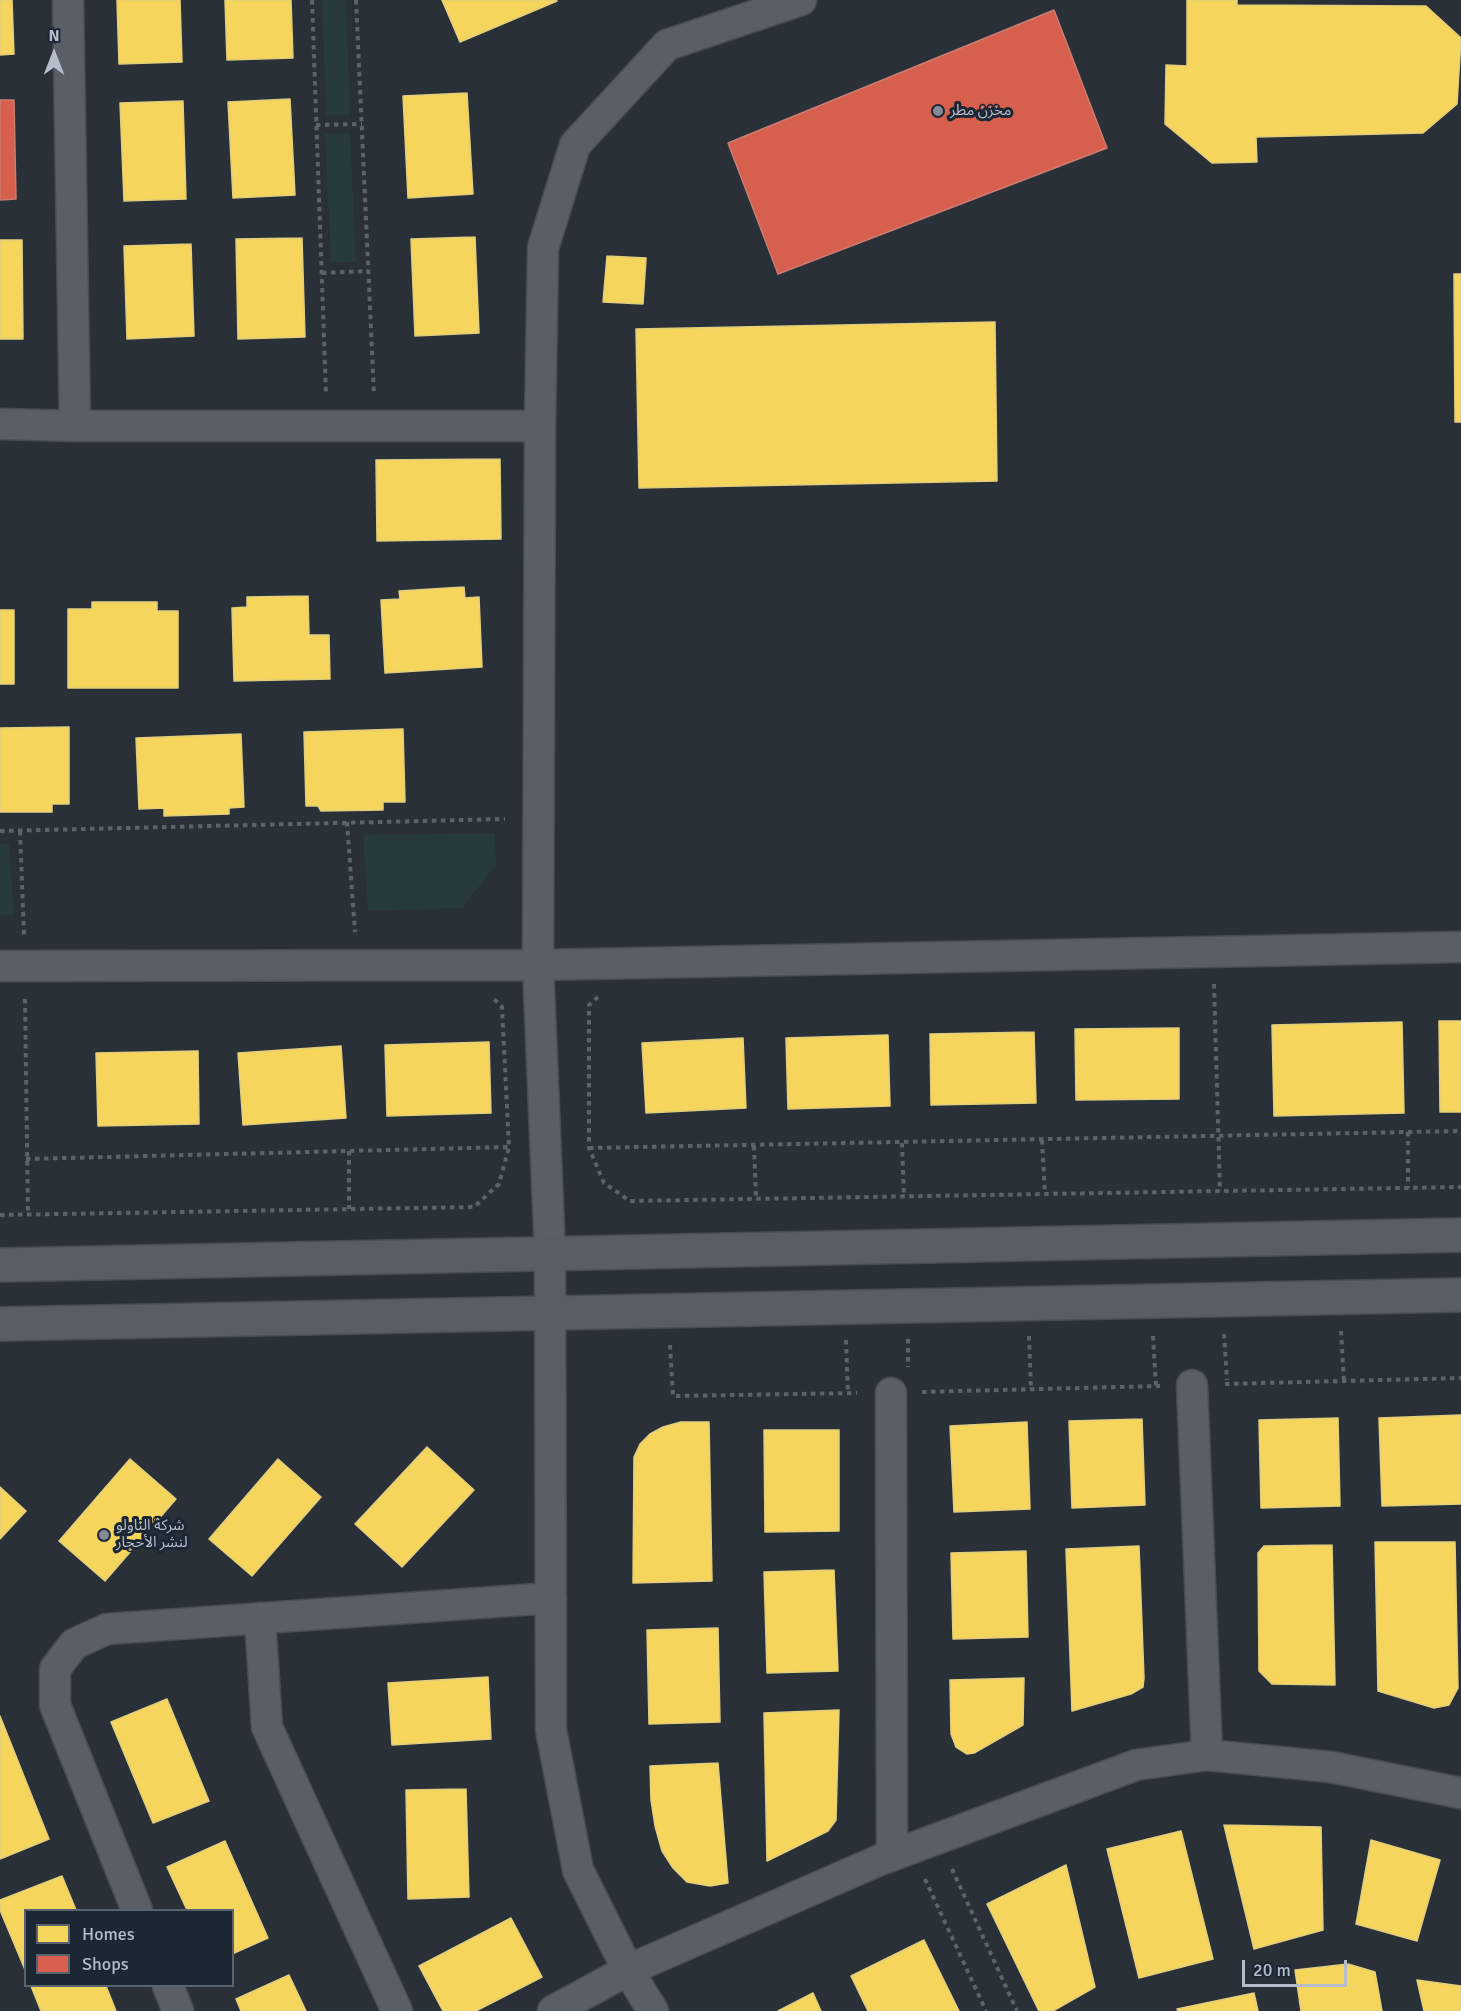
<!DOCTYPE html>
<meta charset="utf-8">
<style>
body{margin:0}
#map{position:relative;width:1461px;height:2011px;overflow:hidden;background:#2a3038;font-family:Signika,sans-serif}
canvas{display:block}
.legend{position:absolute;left:24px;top:1909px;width:210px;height:78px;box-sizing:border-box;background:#1d2633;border:2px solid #59626f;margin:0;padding:8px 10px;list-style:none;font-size:18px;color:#b4bcc9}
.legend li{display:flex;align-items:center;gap:12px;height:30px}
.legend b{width:30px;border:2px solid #59626f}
.north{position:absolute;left:24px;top:24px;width:60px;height:60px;-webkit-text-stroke:4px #1d2633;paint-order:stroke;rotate:0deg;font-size:16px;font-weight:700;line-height:24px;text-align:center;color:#b4bcc9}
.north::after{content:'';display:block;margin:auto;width:21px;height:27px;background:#b4bcc9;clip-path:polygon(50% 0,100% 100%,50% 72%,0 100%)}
.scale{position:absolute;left:1242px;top:1960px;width:105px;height:27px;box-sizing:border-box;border:3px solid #b4bcc9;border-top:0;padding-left:8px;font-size:18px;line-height:21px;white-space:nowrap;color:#b4bcc9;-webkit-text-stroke:4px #1d2633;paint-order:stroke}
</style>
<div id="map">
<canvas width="1461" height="2011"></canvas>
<ul class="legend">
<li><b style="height:16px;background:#f6d55c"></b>Homes</li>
<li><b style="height:16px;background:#d6604d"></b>Shops</li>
</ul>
<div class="north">N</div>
<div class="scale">20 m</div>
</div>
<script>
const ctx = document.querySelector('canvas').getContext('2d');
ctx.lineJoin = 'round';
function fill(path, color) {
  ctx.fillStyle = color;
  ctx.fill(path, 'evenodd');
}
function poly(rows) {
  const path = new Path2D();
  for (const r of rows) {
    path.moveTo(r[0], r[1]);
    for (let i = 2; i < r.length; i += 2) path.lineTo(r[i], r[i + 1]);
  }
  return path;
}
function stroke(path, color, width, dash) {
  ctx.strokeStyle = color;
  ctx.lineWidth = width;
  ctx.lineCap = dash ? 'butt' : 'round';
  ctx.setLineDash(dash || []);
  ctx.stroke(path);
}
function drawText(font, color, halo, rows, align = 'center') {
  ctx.font = font + ' Signika,"Noto Sans Arabic",sans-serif';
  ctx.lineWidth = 6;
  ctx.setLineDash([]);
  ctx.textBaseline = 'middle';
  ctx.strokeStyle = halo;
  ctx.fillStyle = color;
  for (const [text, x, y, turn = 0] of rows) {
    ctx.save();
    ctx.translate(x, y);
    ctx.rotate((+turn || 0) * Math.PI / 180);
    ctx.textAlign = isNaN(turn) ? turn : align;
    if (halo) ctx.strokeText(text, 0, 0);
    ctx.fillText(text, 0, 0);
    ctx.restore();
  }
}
fill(poly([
 [322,0,346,0,350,115,326,115],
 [350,133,356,262,331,263,325,134],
 [495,833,496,865,462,908,368,911,363,835],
 [9,843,14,915,0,915,0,844]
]), '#273a3e');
const homes = poly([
 [0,0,12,0,14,54,0,55,0,0],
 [117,0,180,0,182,62,119,64,117,0],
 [225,0,291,0,293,58,227,60,225,0],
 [442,0,556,0,557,1,460,42,442,0],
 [1187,0,1237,0,1237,5,1426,6,1461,38,1457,104,1423,133,1256,137,1257,162,1212,163,1165,124,1166,65,1187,66,1187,0],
 [467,93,473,194,408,198,403,96,467,93],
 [290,99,295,195,233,198,228,102,290,99],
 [183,101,186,199,124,201,120,103,183,101],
 [475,237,479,333,415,336,411,239,475,237],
 [302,238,305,337,238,339,236,239,302,238],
 [0,240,22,240,23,339,0,339,0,240],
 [191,244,194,336,127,339,124,246,191,244],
 [607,256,646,258,643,304,603,302,607,256],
 [1454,274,1461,274,1461,422,1455,422,1454,274],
 [995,322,997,481,639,488,636,329,995,322],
 [500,459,501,539,377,541,376,460,500,459],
 [464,587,465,598,479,597,482,667,385,673,381,600,400,599,399,591,464,587],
 [308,596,309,635,329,635,330,679,234,681,232,608,247,607,247,597,308,596],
 [92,602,157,602,157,611,178,611,178,688,68,688,68,609,92,609,92,602],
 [0,610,14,610,14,684,0,684,0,610],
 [69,727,69,804,52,804,52,812,0,812,0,728,69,727],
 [403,729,405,802,383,802,383,810,321,811,318,806,306,806,304,732,403,729],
 [241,734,244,807,229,808,229,814,164,816,164,808,139,809,136,738,241,734],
 [1439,1021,1461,1021,1461,1112,1440,1112,1439,1021],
 [1402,1022,1404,1113,1274,1116,1272,1025,1402,1022],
 [1179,1028,1179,1099,1076,1100,1075,1029,1179,1028],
 [1034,1032,1036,1103,931,1105,930,1034,1034,1032],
 [888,1035,890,1106,788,1109,786,1038,888,1035],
 [743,1038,746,1108,646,1113,642,1043,743,1038],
 [489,1042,491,1113,387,1116,385,1045,489,1042],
 [341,1046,346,1118,243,1125,238,1053,341,1046],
 [198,1051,199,1124,98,1126,96,1053,198,1051],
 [1461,1415,1461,1504,1382,1506,1379,1418,1461,1415],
 [1338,1418,1340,1506,1261,1508,1259,1420,1338,1418],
 [1142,1419,1145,1505,1072,1508,1069,1421,1142,1419],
 [681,1422,709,1422,712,1581,633,1583,634,1457,640,1444,650,1434,663,1427,681,1422],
 [1027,1422,1030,1509,954,1512,950,1426,1027,1422],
 [764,1430,839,1430,839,1531,765,1532,764,1430],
 [427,1447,474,1490,402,1567,355,1524,427,1447],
 [130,1459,176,1499,105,1581,59,1541,130,1459],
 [278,1459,321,1497,252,1576,209,1539,278,1459],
 [0,1487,26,1511,0,1539,0,1487],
 [1375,1542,1455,1542,1458,1688,1449,1705,1434,1708,1378,1691,1375,1542],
 [1332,1545,1335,1685,1272,1684,1259,1671,1258,1553,1264,1546,1332,1545],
 [1139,1546,1144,1678,1143,1687,1131,1694,1072,1711,1066,1549,1139,1546],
 [1026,1551,1028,1637,953,1639,951,1553,1026,1551],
 [834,1570,838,1671,767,1673,764,1572,834,1570],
 [718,1628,720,1722,649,1724,647,1630,718,1628],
 [488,1677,491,1739,392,1745,388,1683,488,1677],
 [1024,1678,1023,1725,974,1753,967,1754,956,1747,951,1734,950,1680,1024,1678],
 [167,1699,209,1801,153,1823,111,1722,167,1699],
 [839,1710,836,1820,828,1831,767,1861,764,1713,839,1710],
 [0,1716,49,1839,0,1859,0,1716],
 [718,1763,728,1883,710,1886,687,1882,673,1868,662,1851,655,1826,651,1800,650,1766,718,1763],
 [466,1789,469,1897,408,1899,406,1790,466,1789],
 [1224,1825,1321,1827,1323,1930,1254,1949,1224,1825],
 [1181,1831,1213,1959,1139,1978,1107,1849,1181,1831],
 [1371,1840,1440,1860,1417,1941,1356,1924,1371,1840],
 [225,1841,268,1938,232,1954,232,1910,187,1910,167,1867,225,1841],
 [1066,1865,1095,1987,1053,2011,1039,2011,987,1904,1066,1865],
 [62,1876,76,1910,26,1910,26,1972,0,1910,0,1900,62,1876],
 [511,1918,542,1977,476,2011,443,2011,419,1966,511,1918],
 [924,1940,959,2011,868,2011,851,1976,924,1940],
 [1348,1964,1375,1972,1382,2011,1301,2011,1295,1970,1348,1964],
 [289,1975,306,2011,241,2011,236,1999,289,1975],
 [1417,1980,1461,1986,1461,2011,1424,2011,1417,1980],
 [31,1986,106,1986,116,2011,41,2011,31,1986],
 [813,1993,821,2011,778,2011,813,1993],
 [1254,1993,1258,2011,1178,2011,1177,2009,1254,1993]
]);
fill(homes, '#f6d55c');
stroke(homes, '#e2ce7d', 1.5);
const shops = poly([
 [1054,10,1107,148,778,274,728,143,1054,10],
 [0,100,14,100,16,199,0,200,0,100]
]);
fill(shops, '#d6604d');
stroke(shops, '#cc7c72', 1.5);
const street = poly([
 [68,0,75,426],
 [0,424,75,426,540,426],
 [0,966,538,965,1461,947],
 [1192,1385,1207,1755],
 [891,1393,892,1855],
 [260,1618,267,1727,397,2011],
 [137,1910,55,1705,55,1669,74,1644,107,1629,551,1598],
 [168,1986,178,2011],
 [553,2011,628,1970,880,1860,1136,1765,1207,1755,1331,1767,1461,1793],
 [653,2011,628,1970,578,1870,551,1730,550,1253,538,965,540,426,543,248,575,145,667,45,801,0]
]);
const secondary = poly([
 [0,1265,1461,1235],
 [0,1324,1461,1295]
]);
stroke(street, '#484c53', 33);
stroke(secondary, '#484c53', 36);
stroke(poly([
 [312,0,326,395],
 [356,0,374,395],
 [316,125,362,124],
 [322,273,368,271],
 [347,822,355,932],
 [0,831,505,819],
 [20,831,24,935],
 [1214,984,1220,1191],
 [598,997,589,1005,589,1148,604,1183,630,1201,1461,1187],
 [25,999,28,1215],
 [1408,1132,1408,1188],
 [1042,1140,1045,1194],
 [902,1143,904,1197],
 [754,1146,756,1199],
 [589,1148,1461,1131],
 [349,1151,349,1209],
 [26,1159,509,1147],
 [0,1215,474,1207,499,1184,509,1147,502,1007,494,999],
 [1341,1331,1344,1381],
 [1224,1334,1227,1380],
 [1029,1336,1031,1389],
 [1153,1336,1156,1386],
 [908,1339,908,1367],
 [846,1340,848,1393],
 [670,1345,673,1396,857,1393],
 [1225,1384,1461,1378],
 [922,1392,1160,1386],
 [952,1869,1017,2011],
 [925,1879,986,2011]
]), '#5d636a', 4, [4.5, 4.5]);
stroke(street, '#5a5e66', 30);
stroke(secondary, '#595d64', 33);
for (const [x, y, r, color] of [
 [938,111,6,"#848b96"],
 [104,1535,6,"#848b96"]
]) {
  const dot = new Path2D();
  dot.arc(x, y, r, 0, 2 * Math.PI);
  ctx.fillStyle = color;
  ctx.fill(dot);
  stroke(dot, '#1d2633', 2);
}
drawText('15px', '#b4bcc9', '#1d2633', [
 ["مخزن مطر",950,111],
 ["شركة الناولو",116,1526],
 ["لنشر الأحجار",116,1543]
], 'left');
</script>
